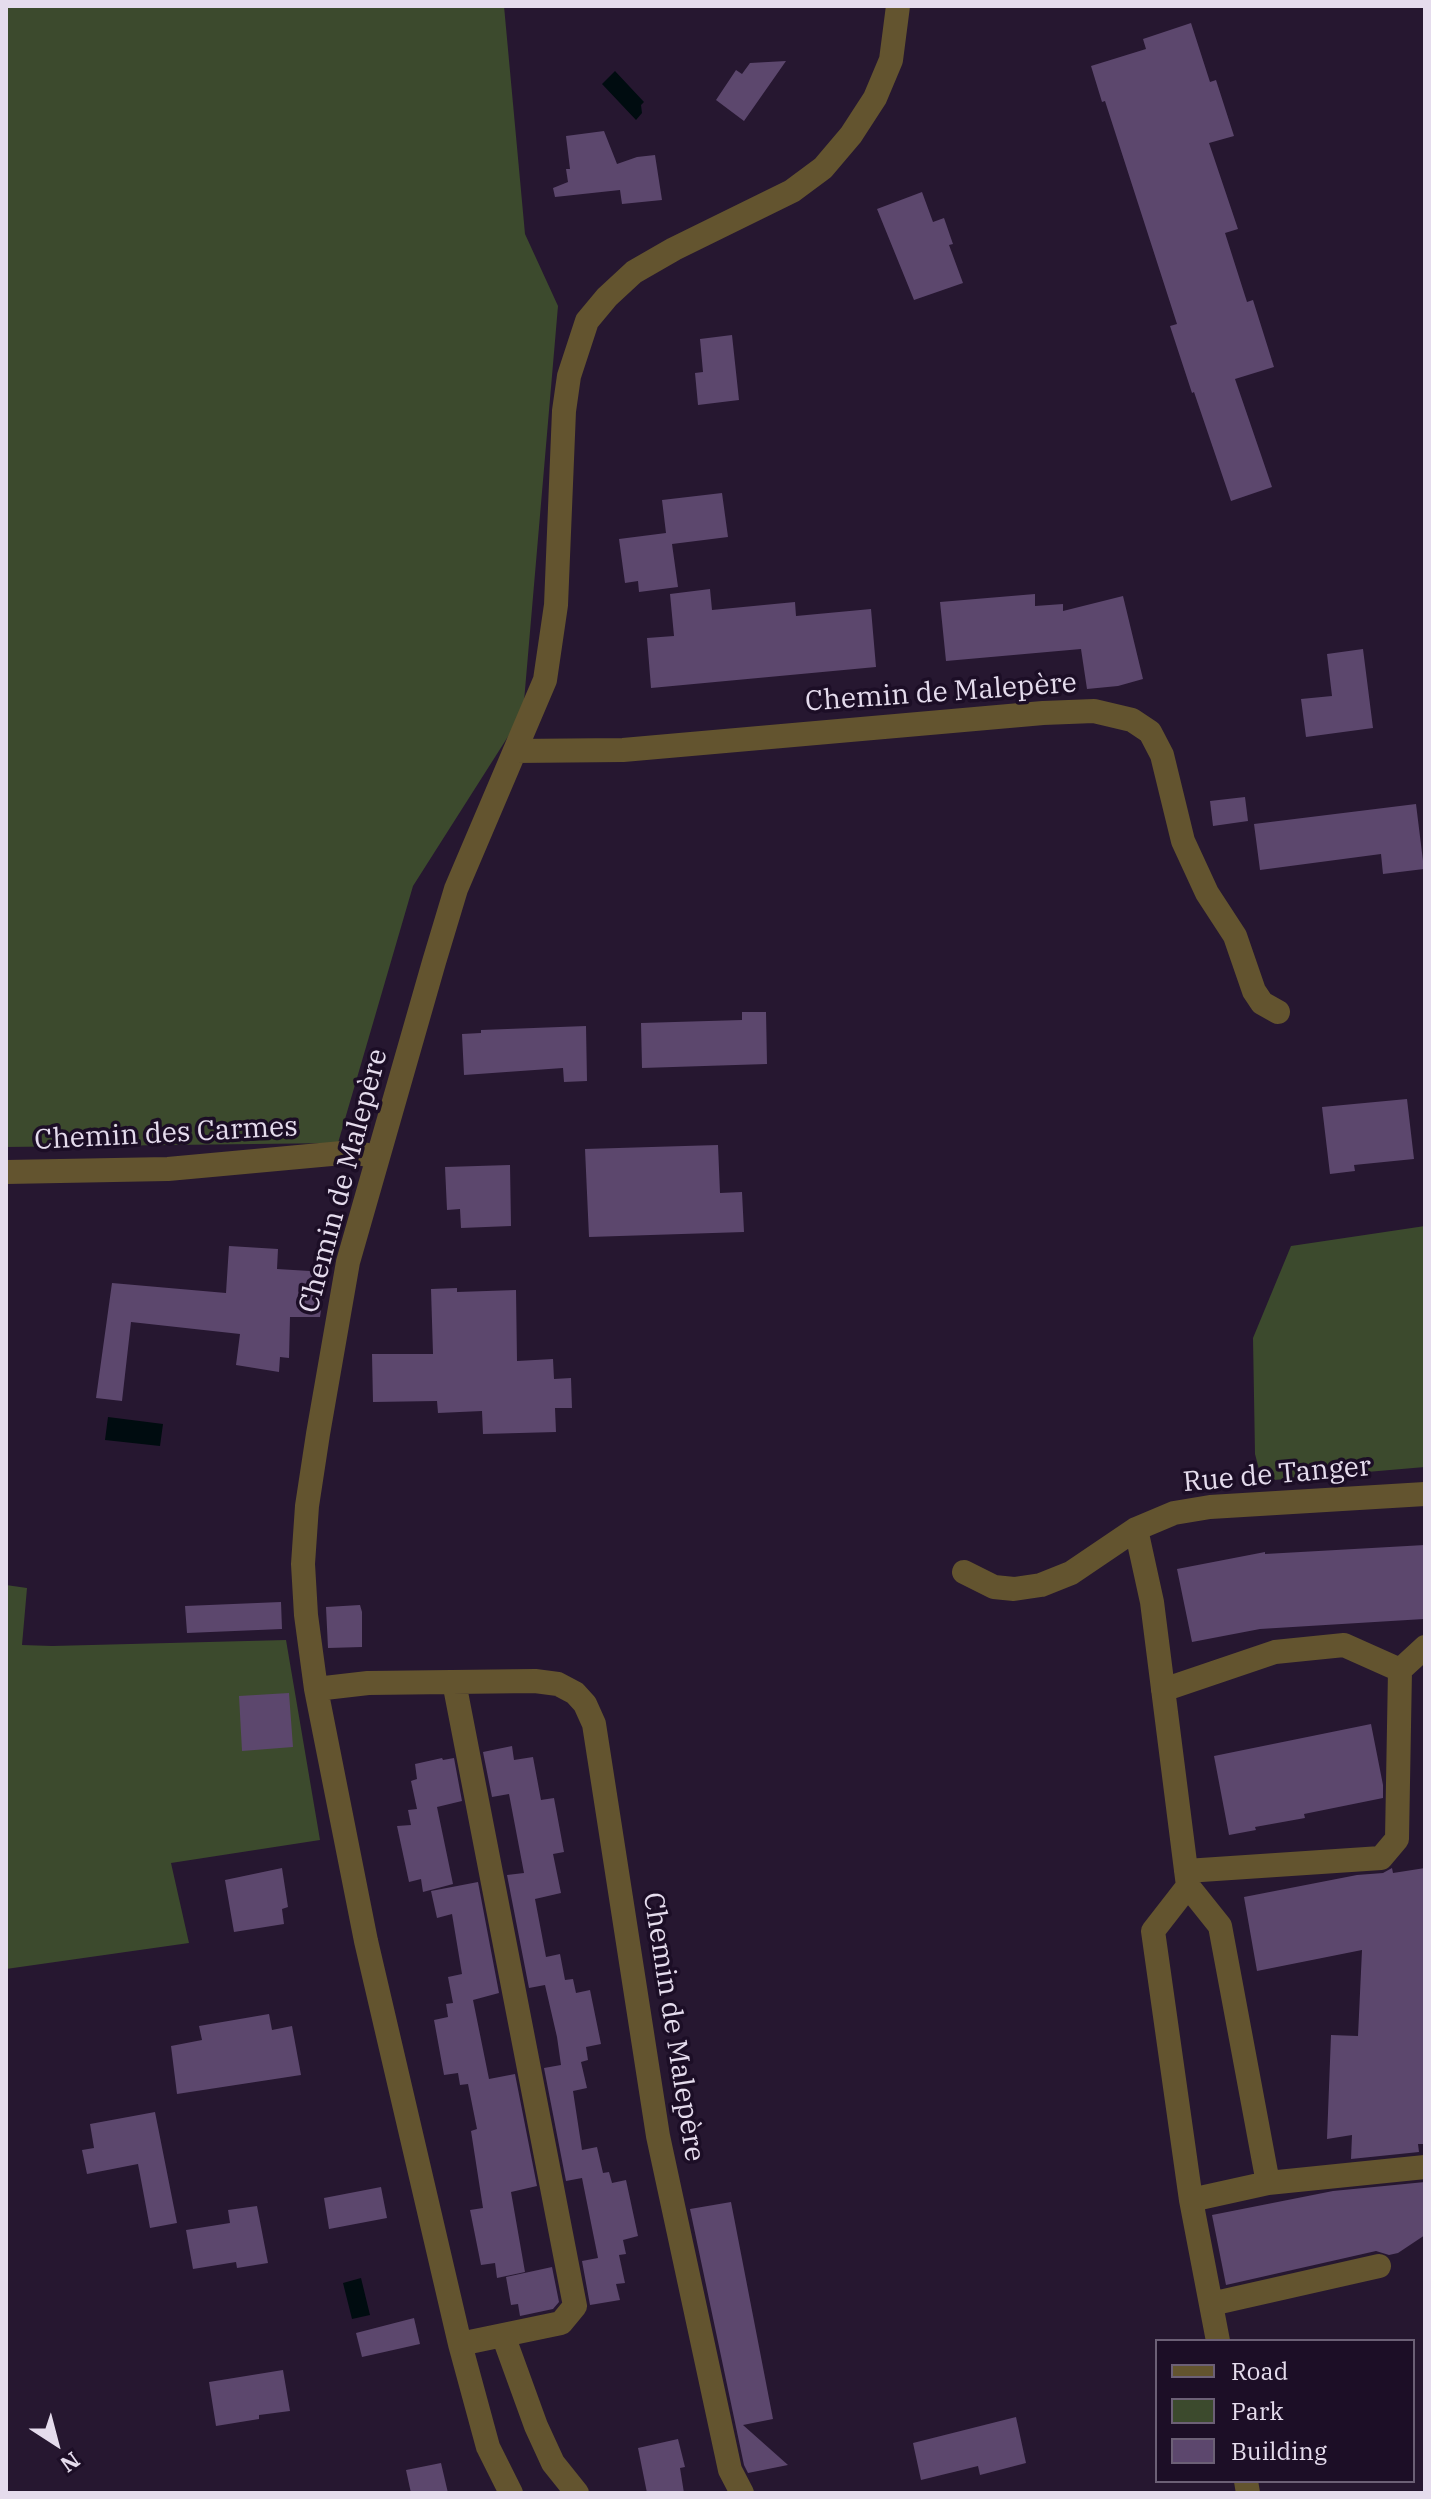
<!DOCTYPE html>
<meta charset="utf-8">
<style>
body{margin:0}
#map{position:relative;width:1431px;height:2499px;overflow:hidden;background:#261730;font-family:"IBM Plex Serif",serif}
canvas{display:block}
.frame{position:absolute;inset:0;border:8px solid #e5dced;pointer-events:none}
.legend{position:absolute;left:1155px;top:2339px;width:260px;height:144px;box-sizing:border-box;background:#1c0e26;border:2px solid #6c6076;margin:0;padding:10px 14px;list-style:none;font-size:24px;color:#e5dced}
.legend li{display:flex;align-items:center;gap:16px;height:40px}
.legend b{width:40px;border:2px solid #6c6076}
.north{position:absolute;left:16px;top:2403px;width:80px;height:80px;-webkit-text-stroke:6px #1c0e26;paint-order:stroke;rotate:144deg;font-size:22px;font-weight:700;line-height:32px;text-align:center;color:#e5dced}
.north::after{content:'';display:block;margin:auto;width:28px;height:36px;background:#e5dced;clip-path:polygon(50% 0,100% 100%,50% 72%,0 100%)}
</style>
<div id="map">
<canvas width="1431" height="2499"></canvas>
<div class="frame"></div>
<ul class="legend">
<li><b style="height:10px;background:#63542f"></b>Road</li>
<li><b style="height:22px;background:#3c4a2d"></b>Park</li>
<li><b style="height:22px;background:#5c476d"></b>Building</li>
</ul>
<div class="north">N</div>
</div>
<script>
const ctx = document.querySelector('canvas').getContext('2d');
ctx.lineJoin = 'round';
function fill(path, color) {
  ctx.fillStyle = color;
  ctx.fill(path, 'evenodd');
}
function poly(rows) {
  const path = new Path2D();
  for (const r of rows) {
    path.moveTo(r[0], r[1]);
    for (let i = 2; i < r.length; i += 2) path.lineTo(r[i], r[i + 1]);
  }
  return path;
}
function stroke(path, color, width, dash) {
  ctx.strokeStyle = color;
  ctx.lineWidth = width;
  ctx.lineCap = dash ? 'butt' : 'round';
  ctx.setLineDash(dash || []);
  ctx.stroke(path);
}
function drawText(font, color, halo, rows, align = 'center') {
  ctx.font = font + ' "IBM Plex Serif",serif';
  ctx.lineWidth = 7;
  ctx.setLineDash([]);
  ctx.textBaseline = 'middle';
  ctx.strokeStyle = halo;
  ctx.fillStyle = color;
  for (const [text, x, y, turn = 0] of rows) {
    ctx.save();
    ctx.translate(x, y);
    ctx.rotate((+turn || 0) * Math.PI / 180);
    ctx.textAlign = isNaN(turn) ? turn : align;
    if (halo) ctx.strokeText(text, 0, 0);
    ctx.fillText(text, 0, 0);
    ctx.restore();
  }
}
fill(poly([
 [6,6,504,6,525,234,558,306,523,713,413,886,338,1143,6,1147],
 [1425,1226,1425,1467,1262,1481,1255,1454,1253,1338,1291,1246],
 [6,1585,27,1588,22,1645,52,1646,286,1640,320,1840,171,1863,189,1943,6,1969]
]), '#3c4a2d');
fill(poly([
 [615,71,644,102,641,105,642,113,636,120,602,84],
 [108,1417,163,1424,160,1446,105,1440],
 [361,2278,370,2315,352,2319,343,2283]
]), '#000c10');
fill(poly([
 [1191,23,1210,82,1216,80,1234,136,1209,143,1238,229,1225,233,1247,302,1253,300,1274,367,1235,379,1272,487,1231,501,1194,392,1192,393,1170,326,1177,324,1105,101,1102,102,1091,66,1146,49,1143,39],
 [786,61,744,121,716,100,736,70,742,74,750,63],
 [604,131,617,164,637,157,655,155,662,200,622,204,620,190,555,197,553,188,568,182,566,169,570,169,566,136],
 [922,192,933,222,944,218,953,244,949,245,963,283,914,300,877,209],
 [732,335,739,400,698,405,695,373,703,372,700,339],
 [722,493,728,537,672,544,678,587,639,592,638,581,625,583,619,539,666,533,662,500],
 [710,589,712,610,795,602,796,616,871,609,876,667,651,688,647,638,674,636,670,594],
 [1035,594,1035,606,1063,604,1063,611,1123,596,1143,679,1118,686,1087,689,1081,649,946,661,940,602],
 [1363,649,1373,728,1306,737,1301,699,1332,696,1327,654],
 [1245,797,1248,821,1213,826,1210,801],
 [1416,804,1424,869,1383,874,1381,854,1260,870,1254,824],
 [742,1012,766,1012,767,1064,642,1068,641,1023,742,1020],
 [586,1026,587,1081,564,1082,563,1068,464,1075,462,1034,481,1033,481,1030],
 [1407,1099,1414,1159,1354,1165,1355,1171,1330,1174,1322,1107],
 [718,1145,720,1193,742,1192,744,1232,589,1237,585,1149],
 [510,1165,511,1226,461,1228,460,1209,447,1210,445,1167],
 [229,1246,278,1249,277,1269,326,1272,320,1317,290,1317,289,1358,280,1357,279,1372,236,1365,240,1334,131,1322,122,1401,96,1398,112,1283,226,1293],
 [457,1288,457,1292,516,1290,517,1361,553,1359,554,1379,571,1378,572,1408,555,1408,556,1432,483,1434,482,1411,438,1413,437,1401,373,1402,372,1354,433,1354,431,1289],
 [1425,1545,1424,1619,1260,1629,1192,1642,1177,1569,1265,1552,1265,1554],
 [281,1602,282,1629,187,1633,185,1606],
 [360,1605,362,1612,362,1647,328,1648,326,1607],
 [289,1693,293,1747,242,1751,239,1696],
 [1371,1724,1383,1785,1383,1798,1304,1814,1305,1818,1255,1827,1256,1830,1229,1835,1214,1756],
 [512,1746,514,1760,533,1757,541,1800,554,1798,564,1852,553,1854,561,1893,535,1899,546,1957,560,1954,565,1980,573,1979,576,1993,590,1990,601,2044,586,2047,588,2060,581,2062,587,2088,573,2091,582,2150,597,2147,603,2173,609,2172,612,2183,626,2180,638,2236,623,2240,626,2254,619,2255,625,2283,616,2284,620,2300,590,2305,582,2261,598,2258,582,2178,566,2181,544,2068,561,2065,557,2037,545,1985,529,1988,507,1875,524,1873,509,1794,492,1797,483,1752],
 [442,1758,443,1760,454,1758,462,1801,437,1807,453,1884,423,1892,421,1879,409,1882,397,1826,411,1825,408,1810,417,1809,411,1781,417,1779,415,1764],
 [282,1868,288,1907,282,1909,284,1924,234,1932,225,1880],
 [1392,1868,1393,1873,1425,1868,1425,2144,1418,2144,1419,2152,1351,2159,1352,2135,1327,2139,1331,2035,1358,2036,1362,1950,1257,1971,1244,1897,1357,1875,1383,1873],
 [478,1882,499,1993,473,2000,489,2079,515,2074,537,2186,511,2192,525,2272,497,2278,495,2263,481,2265,470,2210,483,2208,471,2131,477,2129,468,2084,460,2085,458,2073,444,2075,434,2020,448,2017,446,2004,453,2003,448,1977,462,1974,452,1914,437,1918,431,1891],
 [269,2014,272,2030,292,2026,301,2075,177,2094,171,2046,202,2040,199,2026],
 [155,2112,177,2223,150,2228,138,2164,87,2174,82,2150,94,2148,90,2124],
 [1425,2182,1425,2235,1398,2253,1389,2255,1376,2251,1226,2285,1212,2215,1333,2191],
 [381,2187,387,2218,329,2229,324,2198],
 [731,2202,773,2419,743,2425,788,2465,748,2473,744,2465,690,2209],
 [257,2206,268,2263,237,2268,236,2262,193,2269,186,2230,230,2223,228,2210],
 [552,2267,559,2302,553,2309,520,2316,518,2304,511,2305,506,2277],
 [414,2318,420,2344,362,2357,356,2333],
 [283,2370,290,2411,259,2415,259,2419,216,2426,209,2382],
 [1016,2417,1026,2463,980,2475,978,2466,921,2480,913,2443],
 [678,2439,685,2467,680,2468,684,2493,647,2493,638,2448],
 [441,2463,448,2493,411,2493,406,2470]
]), '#5c476d');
stroke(poly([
 [515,751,623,750,1043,713,1094,711,1132,720,1150,732,1162,755,1183,841,1207,893,1235,936,1254,991,1262,1003,1278,1012],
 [6,1172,168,1169,353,1152,377,1157],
 [1136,1529,1152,1602,1188,1886,1153,1931,1191,2200],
 [964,1572,994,1587,1014,1589,1041,1585,1071,1573,1136,1529,1174,1513,1210,1507,1425,1494],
 [454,1682,575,2306,561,2323,460,2344],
 [316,1689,368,1683,535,1681,558,1684,575,1693,585,1704,594,1724,658,2136,730,2470,742,2493],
 [1163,1690,1275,1652,1344,1645,1400,1670,1425,1647],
 [1186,1871,1381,1858,1397,1839,1400,1670],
 [1188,1886,1220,1926,1268,2183],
 [1211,2304,1379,2266],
 [503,2335,536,2426,553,2463,577,2493],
 [1218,2341,1191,2200,1268,2183,1425,2167],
 [1246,2481,1248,2493],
 [511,2493,488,2447,460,2344,366,1941,316,1689,306,1615,303,1564,307,1506,318,1434,348,1262,434,962,456,889,545,680,556,605,564,411,569,376,587,321,607,297,634,272,674,249,792,191,823,168,851,135,875,98,891,60,898,6]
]), '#63542f', 24);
drawText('28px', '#e5dced', '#1c0e26', [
 ["Chemin de Malepère",941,693,-4],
 ["Chemin des Carmes",166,1134,-3],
 ["Chemin de Malepère",344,1181,-75],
 ["Rue de Tanger",1277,1475,-5],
 ["Chemin de Malepère",673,2027,81]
]);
</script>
